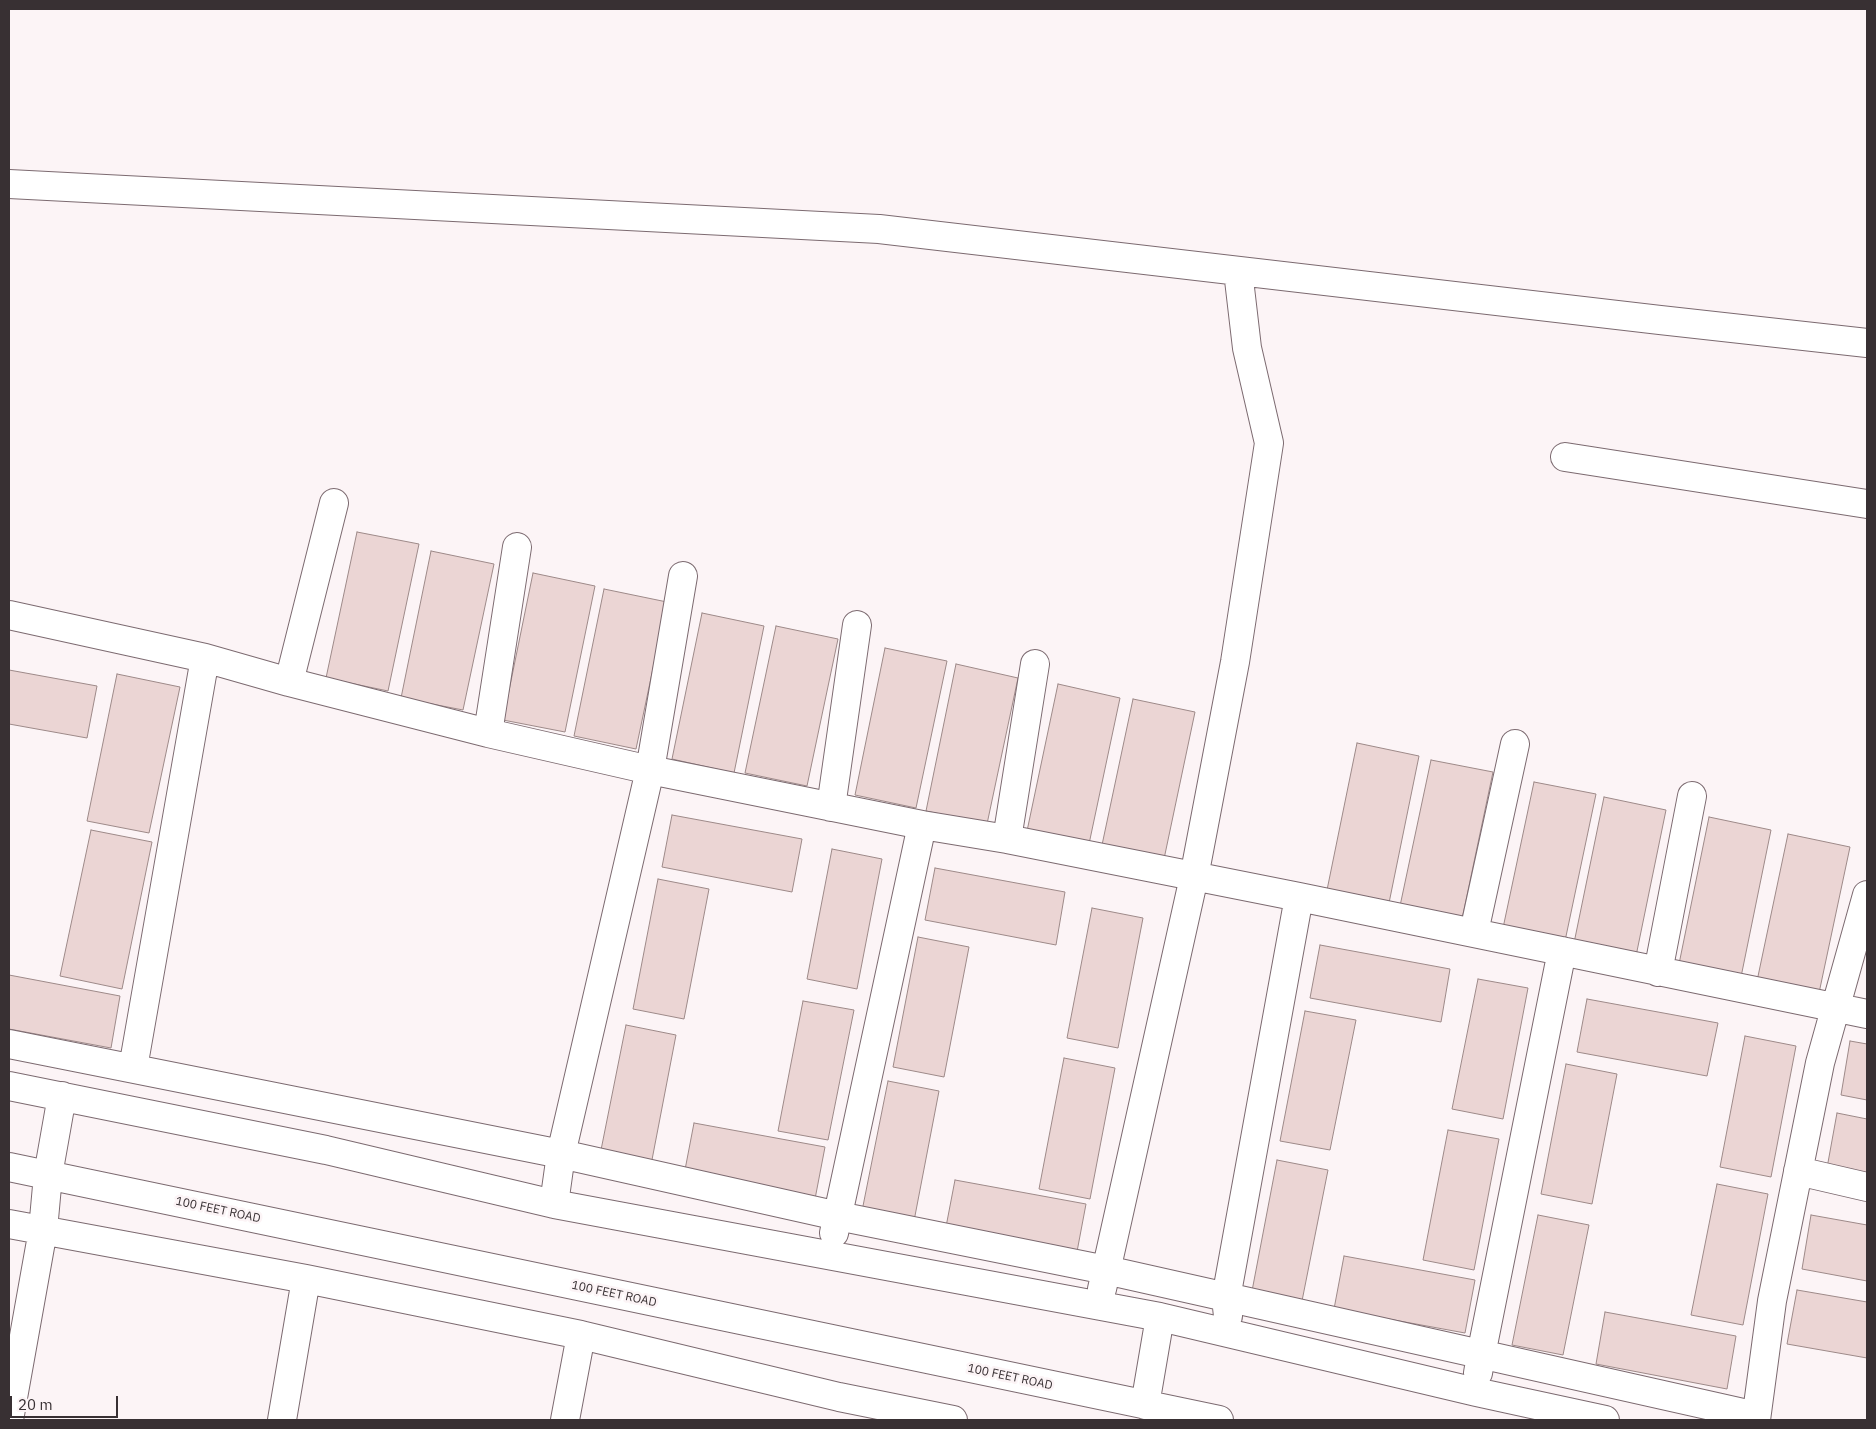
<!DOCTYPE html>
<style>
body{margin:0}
#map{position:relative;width:1876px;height:1429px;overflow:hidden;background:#fcf4f6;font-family:"IBM Plex Sans",sans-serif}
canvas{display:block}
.frame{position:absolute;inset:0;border:10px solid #383033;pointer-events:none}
.scale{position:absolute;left:10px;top:1396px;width:108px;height:22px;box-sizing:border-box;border:2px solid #383033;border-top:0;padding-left:6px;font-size:15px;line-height:18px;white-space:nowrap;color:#383033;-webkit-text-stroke:4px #fcf4f6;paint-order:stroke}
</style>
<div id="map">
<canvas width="1876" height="1429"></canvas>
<div class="frame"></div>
<div class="scale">20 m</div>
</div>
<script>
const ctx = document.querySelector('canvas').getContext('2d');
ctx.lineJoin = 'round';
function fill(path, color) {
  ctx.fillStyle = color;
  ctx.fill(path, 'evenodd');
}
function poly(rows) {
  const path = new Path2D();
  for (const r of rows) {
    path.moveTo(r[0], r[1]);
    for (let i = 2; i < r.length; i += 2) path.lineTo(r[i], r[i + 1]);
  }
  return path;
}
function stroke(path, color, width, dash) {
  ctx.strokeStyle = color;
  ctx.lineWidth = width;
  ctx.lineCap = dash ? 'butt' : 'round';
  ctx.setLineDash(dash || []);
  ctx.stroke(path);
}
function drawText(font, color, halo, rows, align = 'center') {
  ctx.font = font + ' "IBM Plex Sans",sans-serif';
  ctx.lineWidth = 5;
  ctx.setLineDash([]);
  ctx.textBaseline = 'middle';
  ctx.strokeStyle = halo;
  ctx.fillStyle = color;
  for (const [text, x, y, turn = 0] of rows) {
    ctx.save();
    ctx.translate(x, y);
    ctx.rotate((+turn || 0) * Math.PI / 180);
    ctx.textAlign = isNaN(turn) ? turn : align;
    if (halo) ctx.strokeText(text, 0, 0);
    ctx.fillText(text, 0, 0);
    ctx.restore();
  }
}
const building = poly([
 [357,532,419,544,388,691,326,678,357,532],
 [431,551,494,564,463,710,401,698,431,551],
 [533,573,595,586,565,732,503,720,533,573],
 [604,589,667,602,636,749,574,736,604,589],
 [702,613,764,626,734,773,672,759,702,613],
 [776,626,838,639,807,786,745,773,776,626],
 [885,648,947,661,916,808,855,795,885,648],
 [956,664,1018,678,987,824,926,811,956,664],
 [9,670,97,686,87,738,9,724,9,670],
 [117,674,180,687,149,833,87,821,117,674],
 [1058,684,1120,698,1089,844,1027,831,1058,684],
 [1133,699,1195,712,1164,859,1102,845,1133,699],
 [1357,743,1419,756,1389,903,1327,890,1357,743],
 [1431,760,1493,772,1462,919,1400,906,1431,760],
 [1534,782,1596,794,1565,941,1503,928,1534,782],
 [1604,797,1666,810,1636,956,1574,943,1604,797],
 [672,815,802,839,792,892,662,867,672,815],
 [1709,817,1771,830,1741,977,1679,964,1709,817],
 [91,830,152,842,122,989,60,976,91,830],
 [1788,834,1850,847,1819,993,1757,981,1788,834],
 [832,849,882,859,857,989,807,979,832,849],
 [935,868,1065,892,1056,945,925,920,935,868],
 [658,879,709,889,684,1019,633,1009,658,879],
 [1092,908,1143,918,1118,1048,1067,1038,1092,908],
 [918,937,969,947,944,1077,893,1067,918,937],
 [1320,945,1450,969,1441,1022,1310,998,1320,945],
 [9,975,120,996,111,1048,9,1029,9,975],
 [1478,979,1528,988,1503,1119,1452,1109,1478,979],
 [1587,999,1718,1023,1707,1076,1577,1052,1587,999],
 [803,1001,854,1010,828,1140,778,1131,803,1001],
 [1305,1011,1356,1020,1330,1150,1280,1141,1305,1011],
 [626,1025,676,1035,651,1165,600,1155,626,1025],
 [1745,1036,1796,1046,1771,1177,1720,1167,1745,1036],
 [1850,1041,1867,1044,1867,1100,1841,1095,1850,1041],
 [1064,1058,1115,1068,1090,1199,1039,1189,1064,1058],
 [1566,1064,1617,1074,1592,1204,1541,1194,1566,1064],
 [888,1081,939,1091,914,1221,862,1211,888,1081],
 [1837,1113,1867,1119,1867,1175,1827,1168,1837,1113],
 [694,1123,825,1147,815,1199,684,1175,694,1123],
 [1448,1130,1499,1139,1474,1270,1423,1260,1448,1130],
 [1277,1160,1328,1170,1302,1301,1252,1291,1277,1160],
 [955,1180,1086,1204,1076,1257,945,1232,955,1180],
 [1717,1184,1768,1194,1743,1325,1691,1315,1717,1184],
 [1538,1215,1589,1225,1563,1355,1512,1345,1538,1215],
 [1811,1215,1867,1225,1867,1281,1802,1269,1811,1215],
 [1344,1256,1475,1280,1465,1333,1334,1309,1344,1256],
 [1797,1290,1867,1302,1867,1358,1787,1344,1797,1290],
 [1605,1312,1736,1336,1727,1389,1596,1364,1605,1312]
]);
fill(building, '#ebd5d4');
stroke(building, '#9d8988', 1);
const minor = poly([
 [9,184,879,229,1660,320,1867,343],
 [1565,457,1867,504],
 [9,615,205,658,289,682,488,733,650,770,922,825,1007,839,1299,897,1867,1014],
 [289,682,334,503],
 [488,733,517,547],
 [831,807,857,625],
 [1007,839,1035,664],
 [1474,932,1515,744],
 [1658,972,1692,796],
 [9,1044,561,1154,838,1216,1106,1270,1756,1416],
 [133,1068,205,658],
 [9,1086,326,1150,554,1204,1160,1317,1476,1392,1605,1420],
 [9,1167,1219,1420],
 [1798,1171,1867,1187],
 [554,1204,561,1154,650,770,683,576],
 [9,1224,306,1279,581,1335,839,1397,953,1420],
 [834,1233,922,825],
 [1102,1289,1194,877,1235,662,1269,443,1247,348,1238,271],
 [1228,1316,1226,1298,1299,897],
 [1478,1373,1481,1355,1562,951],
 [1145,1405,1160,1317],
 [9,1420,43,1230,48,1175,62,1096],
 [282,1420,306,1279],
 [565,1420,581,1335],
 [1756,1420,1772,1301,1820,1063,1867,895]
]);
stroke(minor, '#7c6a70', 30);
stroke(minor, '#fff', 28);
drawText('12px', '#383033', '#fcf4f6', [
 ["100 FEET ROAD",218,1210,12],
 ["100 FEET ROAD",614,1294,12],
 ["100 FEET ROAD",1010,1377,12]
]);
</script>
